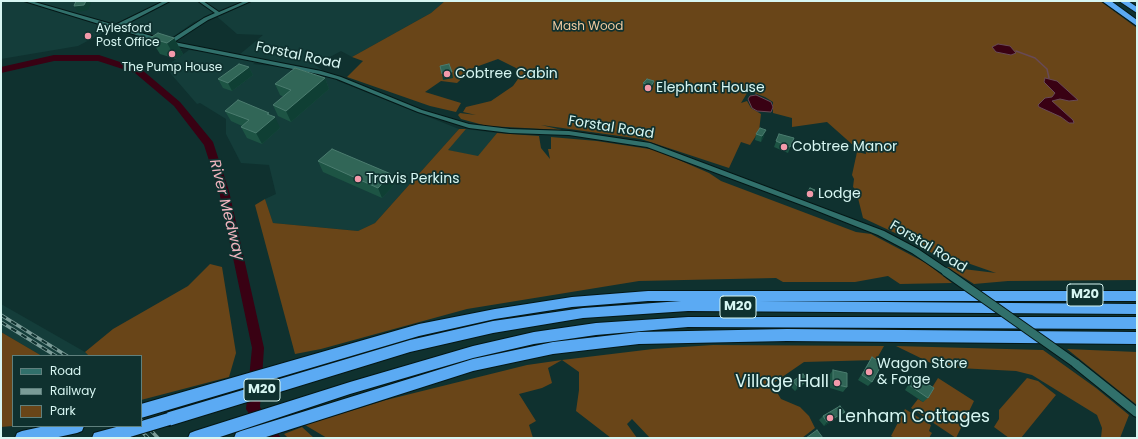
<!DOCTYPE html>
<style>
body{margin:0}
#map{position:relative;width:1138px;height:439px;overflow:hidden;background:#0f312f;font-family:Poppins,sans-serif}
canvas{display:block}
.frame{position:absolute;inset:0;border:2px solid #d7f6f2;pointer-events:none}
.legend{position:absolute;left:12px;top:355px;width:130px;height:72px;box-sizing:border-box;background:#0f312f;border:1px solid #5f807d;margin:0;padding:5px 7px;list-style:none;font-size:12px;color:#d7f6f2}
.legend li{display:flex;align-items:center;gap:8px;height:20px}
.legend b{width:20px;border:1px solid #5f807d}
</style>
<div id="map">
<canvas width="1138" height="439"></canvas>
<div class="frame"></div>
<ul class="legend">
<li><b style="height:5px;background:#31706b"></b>Road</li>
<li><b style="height:5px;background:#7a9b97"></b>Railway</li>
<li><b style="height:11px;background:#694518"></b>Park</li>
</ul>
</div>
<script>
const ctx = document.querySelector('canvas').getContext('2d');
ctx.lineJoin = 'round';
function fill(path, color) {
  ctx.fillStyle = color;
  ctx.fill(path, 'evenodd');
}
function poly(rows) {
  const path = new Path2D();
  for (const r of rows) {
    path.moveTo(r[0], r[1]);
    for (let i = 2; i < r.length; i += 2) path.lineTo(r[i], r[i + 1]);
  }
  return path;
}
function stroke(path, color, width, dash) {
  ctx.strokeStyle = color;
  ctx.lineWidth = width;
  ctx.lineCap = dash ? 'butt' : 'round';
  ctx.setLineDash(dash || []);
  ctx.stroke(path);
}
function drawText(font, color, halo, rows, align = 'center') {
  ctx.font = font + ' Poppins,sans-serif';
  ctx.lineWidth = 3.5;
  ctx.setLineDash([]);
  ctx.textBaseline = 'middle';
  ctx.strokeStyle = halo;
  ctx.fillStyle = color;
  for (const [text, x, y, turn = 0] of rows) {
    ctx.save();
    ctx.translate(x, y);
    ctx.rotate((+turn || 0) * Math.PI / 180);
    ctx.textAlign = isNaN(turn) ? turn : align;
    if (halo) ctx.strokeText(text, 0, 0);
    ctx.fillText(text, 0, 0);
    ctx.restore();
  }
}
fill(poly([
 [1,1,445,1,431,13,352,57,341,51,315,65,338,81,459,129,375,223,358,231,273,223,265,199,276,194,269,165,241,163,226,134,226,119,200,103,197,104,165,67,189,50,239,55,263,35,237,34,214,14,194,22,170,39,118,25,78,46,1,59],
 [262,59,303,66,299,69,253,64],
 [466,129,497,133,478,157,447,150],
 [1,304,85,352,89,356,42,356,1,332]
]), '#143d3a');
fill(poly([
 [445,1,1100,1,1137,28,1137,280,1008,281,974,284,947,267,996,273,956,259,937,256,908,239,863,218,856,190,853,187,854,179,852,175,857,152,866,154,865,148,854,146,827,122,792,127,792,118,773,113,773,102,765,97,749,91,752,85,741,103,747,101,751,108,761,114,759,131,750,145,741,142,729,168,641,139,541,125,562,130,487,126,461,119,458,115,460,113,476,115,463,112,466,107,491,101,513,86,518,79,516,68,498,59,473,68,457,83,441,81,425,92,461,103,456,112,430,106,347,77,363,61,352,57,431,13],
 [459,129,466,129,448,150,478,156,497,133,539,136,541,148,550,159,548,149,551,149,551,137,597,141,656,150,709,173,721,181,856,232,871,234,926,263,952,283,900,284,888,276,855,282,783,282,776,278,639,281,467,309,321,349,295,354,255,205,265,199,273,223,358,231,375,223],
 [210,264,222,267,236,353,229,377,141,400,141,356,89,356,85,352,113,329,188,286],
 [1,332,42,356,13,356,13,426,1,427],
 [713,345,884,346,876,360,804,362,772,384,781,399,800,407,809,416,815,428,802,438,650,438,632,419,627,424,637,438,611,438,576,411,579,390,579,372,562,360,548,368,552,383,542,388,519,394,536,421,529,425,533,438,327,438,305,425,386,400,527,365,562,360,653,349],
 [896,346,1043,350,1096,388,1129,415,1120,438,1101,438,1102,428,1097,415,1032,375,1016,371,939,367],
 [1067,349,1137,352,1137,405,1128,398],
 [938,378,974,401,956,438,911,408,918,399,923,402],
 [1027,378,1038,381,1056,395,1021,438,1009,438,994,427,999,419,999,410],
 [905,409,931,425,929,431,932,433,929,438,895,438,891,436],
 [302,427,314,438,288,438,284,434]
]), '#694518');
const water = poly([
 [998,44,1010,46,1016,53,1011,55,996,52,992,47,998,44],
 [1045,78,1057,81,1078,100,1069,101,1060,99,1052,101,1073,120,1074,123,1069,123,1061,117,1039,107,1038,105,1045,98,1052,97,1055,93,1044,82,1045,78],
 [756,95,771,102,773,107,771,112,757,111,752,108,748,99,750,96,756,95]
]);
fill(water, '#390113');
stroke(water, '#684a56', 1);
stroke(poly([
 [1016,51,1035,58,1047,69,1049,78]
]), '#684a56', 1.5);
fill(poly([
 [54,55,99,55,141,69,180,102,213,142,229,191,264,348,260,407,281,438,265,438,246,409,252,348,219,191,204,145,174,106,135,73,98,61,54,61,1,73,1,67,54,55]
]), '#390113');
const minor = poly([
 [24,1,31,1,115,25,164,1,170,1,120,27,162,39,162,41,160,42,116,29,112,29,112,28,24,1],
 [198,1,203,1,219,12,245,1,251,1,208,20,174,42,321,71,341,77,422,110,469,124,510,129,569,131,650,143,884,231,918,249,949,270,950,272,949,274,946,275,943,274,912,253,878,235,810,208,647,147,569,135,510,133,469,128,418,112,337,79,318,74,167,44,167,42,204,18,215,13,198,1],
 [1075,359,1078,360,1137,407,1137,417,1134,416,1072,366,1071,363,1072,360,1075,359]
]);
const highway = poly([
 [1102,1,1111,1,1137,20,1137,26,1102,1],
 [1119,1,1128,1,1137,7,1137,13,1119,1],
 [648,291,1137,291,1137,301,760,301,1137,304,1137,314,688,311,583,318,493,333,410,352,169,426,164,424,162,419,164,414,169,412,410,340,493,321,583,308,681,301,648,301,572,307,495,319,419,336,141,418,141,404,419,324,495,309,572,297,648,291],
 [688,317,1137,317,1137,329,688,327,596,335,534,344,473,358,350,394,217,438,188,438,190,433,195,431,350,382,473,346,534,332,596,323,688,317],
 [787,329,1137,332,1137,344,787,341,639,344,553,354,473,371,263,438,234,438,236,433,241,431,473,359,553,342,639,332,787,329],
 [45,426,84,426,82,431,77,433,54,438,15,438,17,433,22,431,45,426],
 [120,426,134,426,136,431,134,436,129,438,92,438,94,433,120,426]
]);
stroke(minor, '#041716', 2);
stroke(highway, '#041716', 2);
fill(minor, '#31706b');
fill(highway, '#5baaf3');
const rail = poly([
 [1,315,67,356],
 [1,322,56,356],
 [141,420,158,438],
 [137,426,148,438]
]);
stroke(rail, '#7a9b97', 3.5);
stroke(rail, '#0f312f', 2, [6]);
const minorBridge = poly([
 [946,272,1075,363]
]);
const highwayBridge = poly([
 [129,431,169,419]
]);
stroke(minorBridge, '#041716', 10, []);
stroke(highwayBridge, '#041716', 14, []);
stroke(minorBridge, '#31706b', 8);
stroke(highwayBridge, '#5baaf3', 12);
fill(poly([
 [150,38,174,38,183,54,176,59,160,54],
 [249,67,253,75,232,91,223,88,218,79],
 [325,78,329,89,291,122,278,116,273,105,284,97,280,95,275,84],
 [654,81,653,87,650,91,643,89,643,83],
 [225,111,271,116,280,128,262,144,247,138,241,127,242,126,231,121],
 [756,134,764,136,761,142,755,140],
 [779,134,794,138,788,153,774,147],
 [318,161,391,174,394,185,382,198,323,172],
 [815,190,811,197,806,195,807,192],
 [872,357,872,382,868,386,858,380,869,362],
 [833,370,847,387,843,392,830,388,830,374],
 [915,376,928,398,923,402,905,390,911,380],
 [793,381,805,384,795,391,790,386],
 [845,412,841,416,824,426,819,420,823,416]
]), '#1d5444');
fill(poly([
 [86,1,90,1,91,3,88,10,78,12,74,6],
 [174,38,183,54,176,59,167,43],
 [249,67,253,75,232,91,228,83],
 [452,72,453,78,443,80,442,74],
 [325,78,329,89,291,122,286,111],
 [654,81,653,87,650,91,651,86],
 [269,113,273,119,275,117,280,128,262,144,256,133,267,114],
 [766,130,764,136,761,142,762,136],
 [391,174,394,185,382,198,378,188],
 [808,380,805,384,795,391,798,387],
 [845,412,841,416,824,426,827,422]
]), '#0f3f34');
const building = poly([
 [76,1,86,1,84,5,74,6,76,1],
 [158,33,174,38,167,43,150,38,158,33],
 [239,64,249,67,228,83,218,79,239,64],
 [449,64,452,72,442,74,440,66,449,64],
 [295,68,325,78,286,111,273,105,291,90,275,84,295,68],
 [647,79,654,81,651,86,643,83,647,79],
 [238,100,269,113,267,114,275,117,256,133,241,127,249,120,225,111,238,100],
 [760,128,766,130,762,136,756,134,760,128],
 [779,134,794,138,790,147,776,141,779,134],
 [332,149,391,174,378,188,318,161,332,149],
 [810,188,815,190,812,194,807,192,810,188],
 [872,357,882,364,872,382,862,375,872,357],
 [833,370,847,373,847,387,833,384,833,370],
 [803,374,808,380,798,387,793,381,803,374],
 [915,376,934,388,928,398,909,385,915,376],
 [840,406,845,412,827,422,823,416,840,406],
 [817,430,823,438,806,438,817,430]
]);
fill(building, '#316657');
stroke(building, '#4b7c6f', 1);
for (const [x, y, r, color] of [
 [88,36,4,"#f39aaa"],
 [172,54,4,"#f39aaa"],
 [447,74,4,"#f39aaa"],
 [648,88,4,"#f39aaa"],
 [784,147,4,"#f39aaa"],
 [358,179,4,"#f39aaa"],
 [810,194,4,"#f39aaa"],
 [869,372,4,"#f39aaa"],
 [837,383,4,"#f39aaa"],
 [830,418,4,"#f39aaa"]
]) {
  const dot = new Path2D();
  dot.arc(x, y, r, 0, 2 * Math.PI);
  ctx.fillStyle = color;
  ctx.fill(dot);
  stroke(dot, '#0f312f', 1.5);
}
drawText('12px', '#f1caa0', '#0f312f', [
 ["Mash Wood",588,27]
]);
drawText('12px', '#d7f6f2', '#0f312f', [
 ["Aylesford",96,29],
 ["Post Office",96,43],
 ["The Pump House",172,68,"center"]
], 'left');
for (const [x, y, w] of [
 [1085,295,36],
 [738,307,36],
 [262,390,36]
]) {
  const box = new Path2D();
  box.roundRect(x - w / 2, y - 11, w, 22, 3);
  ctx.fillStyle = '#0f312f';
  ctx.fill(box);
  stroke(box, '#d7f6f2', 1);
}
drawText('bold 13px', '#d7f6f2', null, [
 ["M20",1085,295],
 ["M20",738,307],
 ["M20",262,390]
]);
drawText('14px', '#d7f6f2', '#0f312f', [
 ["Forstal Road",298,56,12],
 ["Forstal Road",611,128,9],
 ["Forstal Road",928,247,31]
]);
drawText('14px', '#d7f6f2', '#0f312f', [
 ["Cobtree Cabin",455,74],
 ["Elephant House",656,88],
 ["Cobtree Manor",792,147],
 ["Travis Perkins",366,179],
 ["Lodge",818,194],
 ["Wagon Store",877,364],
 ["& Forge",877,380]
], 'left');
drawText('italic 15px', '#f1b5bf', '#0f312f', [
 ["River Medway",226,210,76]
]);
drawText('17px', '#d7f6f2', '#0f312f', [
 ["Village Hall",829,383],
 ["Lenham Cottages",838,418,"left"]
], 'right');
</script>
